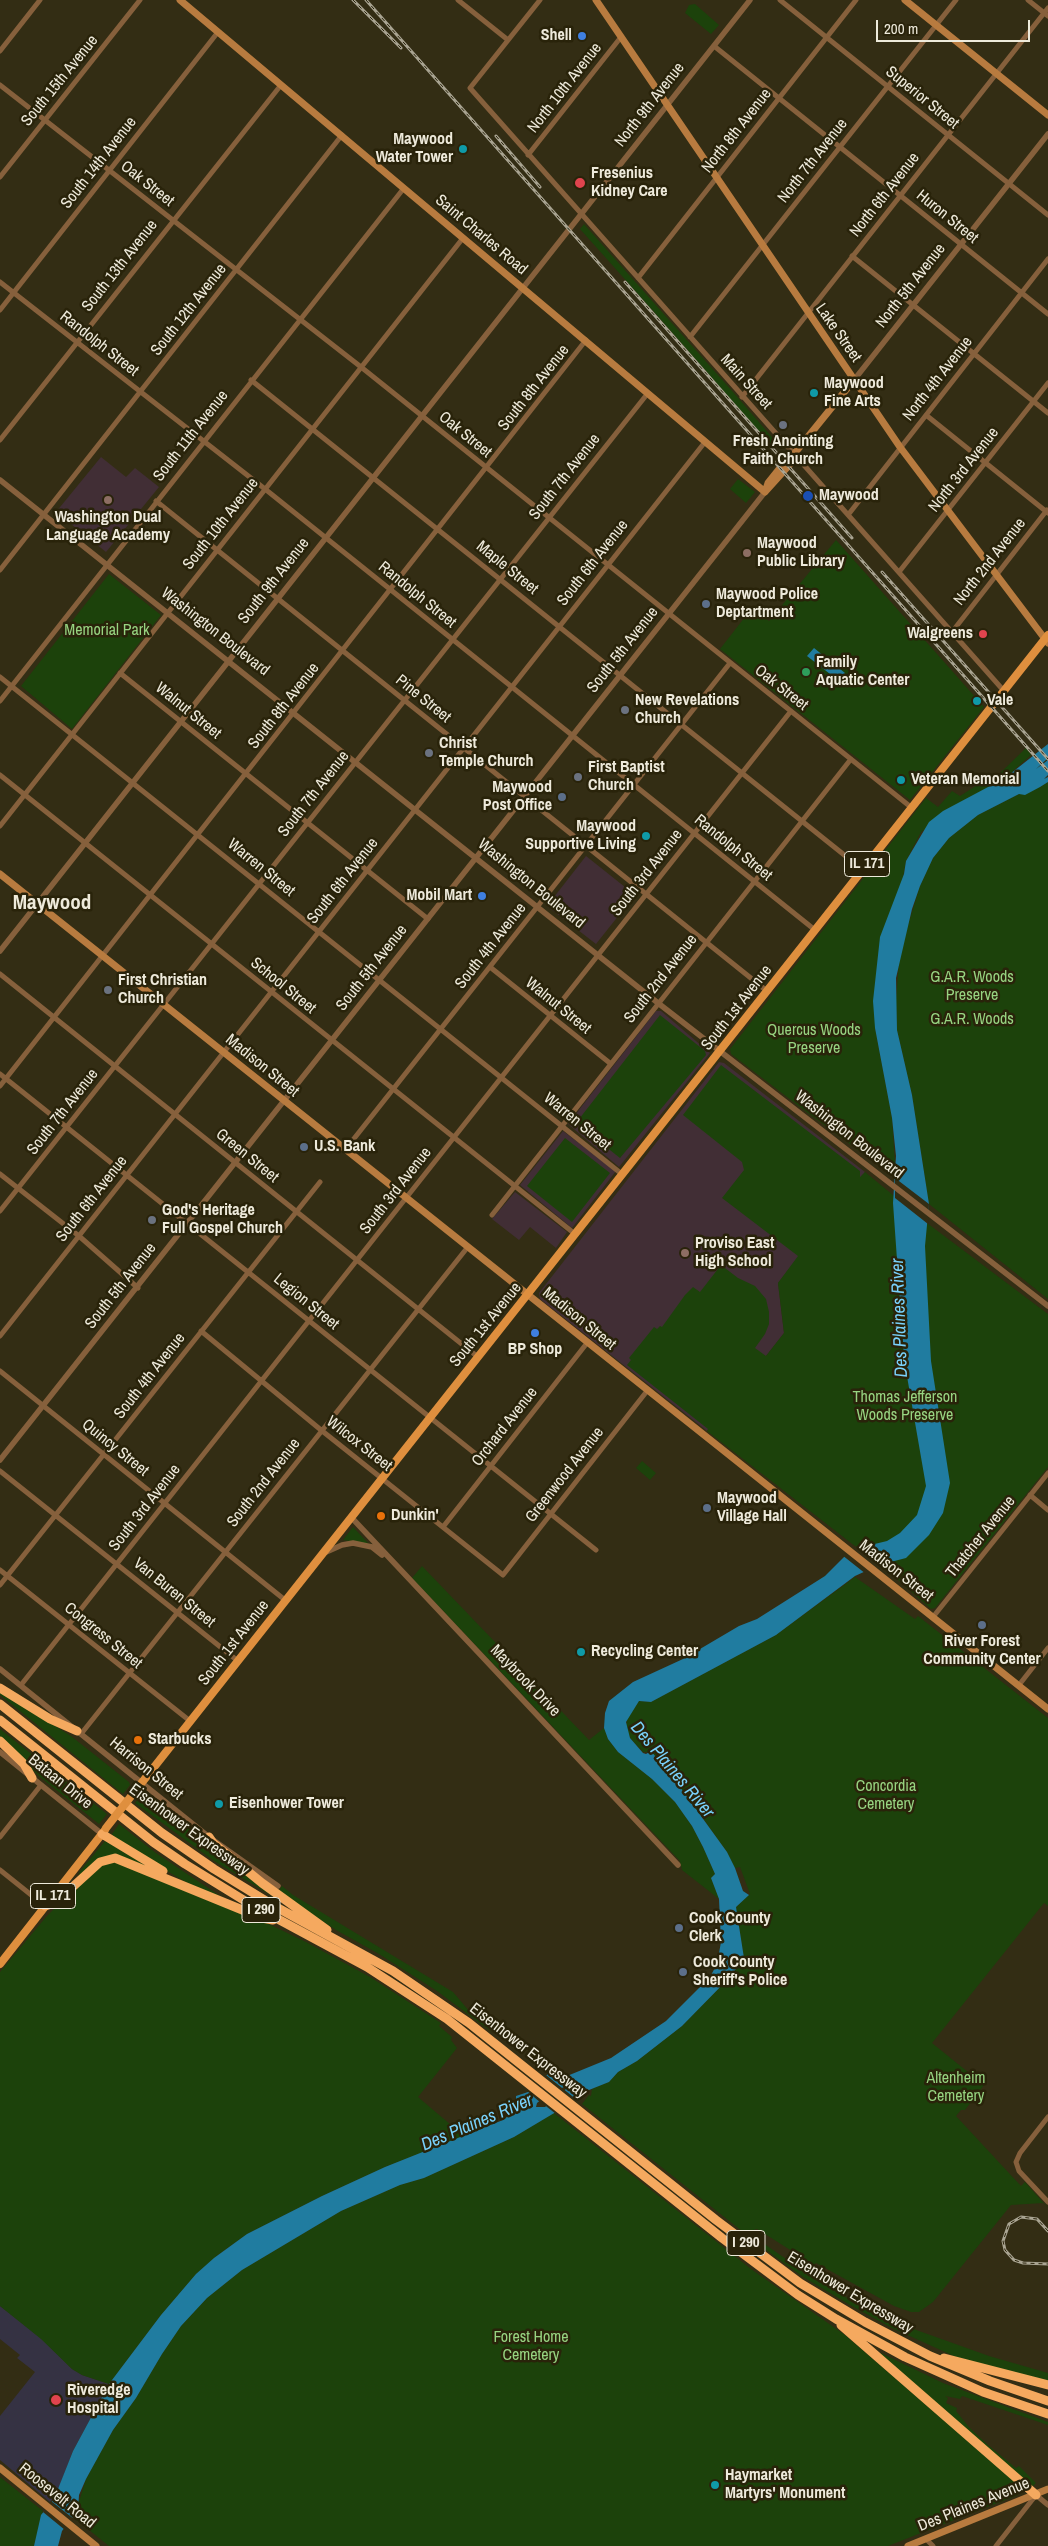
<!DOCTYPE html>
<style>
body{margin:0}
#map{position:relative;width:1048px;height:2546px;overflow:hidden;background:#332d14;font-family:"Archivo Narrow",sans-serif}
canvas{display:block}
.scale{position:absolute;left:876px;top:20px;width:154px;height:22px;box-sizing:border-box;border:2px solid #eeeadb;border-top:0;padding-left:6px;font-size:15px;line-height:18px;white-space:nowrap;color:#eeeadb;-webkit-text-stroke:4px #29230a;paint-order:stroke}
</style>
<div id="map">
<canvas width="1048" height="2546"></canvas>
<div class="scale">200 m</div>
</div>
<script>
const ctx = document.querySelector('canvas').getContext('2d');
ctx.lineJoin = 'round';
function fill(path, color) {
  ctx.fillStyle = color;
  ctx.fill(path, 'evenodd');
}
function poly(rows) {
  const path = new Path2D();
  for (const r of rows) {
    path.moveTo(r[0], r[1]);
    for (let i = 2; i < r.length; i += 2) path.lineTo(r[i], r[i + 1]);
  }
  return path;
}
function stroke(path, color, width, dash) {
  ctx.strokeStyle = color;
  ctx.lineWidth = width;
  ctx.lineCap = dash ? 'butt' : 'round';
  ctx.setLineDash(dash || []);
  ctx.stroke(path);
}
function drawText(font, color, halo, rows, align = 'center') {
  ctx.font = font + ' "Archivo Narrow",sans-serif';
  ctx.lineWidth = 5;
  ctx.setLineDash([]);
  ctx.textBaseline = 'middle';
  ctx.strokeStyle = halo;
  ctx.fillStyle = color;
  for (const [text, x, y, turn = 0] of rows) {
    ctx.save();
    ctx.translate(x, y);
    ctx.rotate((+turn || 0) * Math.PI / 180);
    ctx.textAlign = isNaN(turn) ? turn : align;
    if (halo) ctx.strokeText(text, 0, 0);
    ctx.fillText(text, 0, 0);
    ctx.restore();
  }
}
fill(poly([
 [101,457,126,477,135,468,159,487,106,552,56,512],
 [586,856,635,895,596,944,547,906],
 [656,1011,661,1011,710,1053,619,1167,568,1124],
 [719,1062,724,1063,865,1172,778,1283,784,1333,707,1431,540,1299,539,1293],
 [563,1131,616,1171,572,1228,520,1185],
 [515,1192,567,1232,556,1248,530,1227,519,1240,492,1219]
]), '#412e35');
fill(poly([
 [0,2306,42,2339,72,2369,82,2375,109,2384,73,2451,56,2495,50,2502,0,2460,0,2416,35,2372,17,2358,20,2355,0,2339]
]), '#353243');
fill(poly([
 [695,4,719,25,711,34,685,13,689,5],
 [584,224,733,392,777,443,772,446,655,313,580,229],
 [738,479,755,492,746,503,730,489],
 [836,540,984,707,910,800,720,649,752,608,769,621],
 [109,574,161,615,72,729,21,686],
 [1026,748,1031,755,1005,778,921,832,906,861,875,1028,892,1118,896,1178,804,1110,731,1054,730,1049,926,798,938,807,952,791,960,796,993,775,996,777],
 [1048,782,1048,1299,929,1204,912,1095,897,1030,896,1001,899,961,908,925,920,886,933,858,949,838,978,815,1019,794,1040,787],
 [660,1015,705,1051,706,1055,620,1158,576,1123],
 [721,1065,860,1171,860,1177,865,1172,927,1223,1048,1314,1048,1467,935,1608,931,1609,896,1578,707,1431,708,1429,627,1365,631,1360,629,1358,654,1327,657,1329,660,1326,662,1327,685,1295,693,1287,700,1292,721,1265,738,1278,755,1286,766,1299,769,1312,769,1324,765,1334,755,1348,766,1356,784,1333,778,1283,798,1256,722,1198,744,1170,742,1162,683,1115],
 [565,1138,610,1173,572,1222,527,1186],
 [642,1461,656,1473,650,1480,636,1468],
 [353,1527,369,1544,343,1540],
 [422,1566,589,1740,604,1728,608,1739,618,1752,652,1779,675,1802,692,1826,703,1847,715,1874,711,1878,719,1899,682,1870,680,1861,412,1578],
 [855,1577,915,1619,918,1616,1048,1718,1048,1906,1044,1903,932,2043,984,2085,965,2110,961,2110,956,2116,1021,2186,1025,2182,1048,2208,1043,2203,1011,2205,933,2302,919,2312,911,2312,894,2306,816,2263,814,2265,757,2229,747,2232,818,2281,880,2317,989,2356,1048,2373,1048,2382,956,2357,892,2328,850,2305,803,2277,762,2247,582,2104,589,2095,591,2096,592,2089,609,2082,618,2072,637,2061,682,2026,730,1977,744,1958,736,1907,750,1894,740,1867,735,1868,727,1852,693,1804,651,1752,643,1752,630,1738,626,1728,627,1719,639,1701,651,1702,776,1635],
 [0,1691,71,1736,129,1782,130,1785,123,1794,0,1695],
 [0,1729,107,1814,99,1824,40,1777,0,1737],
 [146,1794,275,1895,274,1897,214,1861,135,1803,142,1795],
 [119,1824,156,1853,226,1900,184,1881,117,1841,112,1834],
 [105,1841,157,1872,118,1856,77,1879,80,1871],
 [112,1861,250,1915,306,1942,370,1977,441,2023,439,2026,452,2037,451,2040,457,2048,418,2097,464,2136,385,2167,322,2196,247,2234,219,2254,196,2274,161,2315,109,2384,82,2375,72,2369,41,2339,0,2306,0,1972,46,1917,93,1870],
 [282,1886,293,1895,453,1992,470,2012,493,2033,437,1991,379,1954,336,1930,278,1892],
 [554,2113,751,2269,845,2335,1014,2481,1018,2488,1018,2495,888,2546,109,2546,74,2518,86,2479,113,2430,136,2398,162,2354,181,2326,207,2298,242,2270,341,2211,400,2185,424,2178,514,2137],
 [881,2353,943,2383,1048,2422,1048,2425,962,2396,960,2399,945,2396,948,2398,946,2403,957,2408,956,2411,969,2427,988,2445,1016,2468,1019,2466,1036,2483,1032,2487,879,2356],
 [0,2477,43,2511,34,2546,0,2546]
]), '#1c420b');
fill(poly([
 [814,648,845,673,834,687,826,681,830,674,807,656],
 [1048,744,1048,758,1036,769,1048,760,1048,775,1044,779,1048,777,1048,782,1040,787,1025,795,1019,794,978,815,949,838,933,858,920,886,912,909,896,978,897,1030,912,1095,929,1204,925,1246,931,1361,950,1483,943,1513,929,1535,906,1558,879,1565,855,1576,776,1635,651,1702,639,1701,626,1722,630,1738,643,1753,646,1754,651,1751,680,1787,727,1852,735,1868,743,1891,749,1895,736,1907,744,1958,730,1977,682,2026,637,2061,618,2072,609,2082,584,2092,561,2109,514,2137,424,2178,400,2185,341,2211,242,2270,207,2298,181,2326,162,2354,136,2398,113,2430,86,2479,79,2495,78,2510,62,2531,58,2546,34,2546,41,2515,54,2499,73,2451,109,2384,161,2315,196,2274,214,2258,247,2234,322,2196,385,2167,503,2120,516,2110,516,2096,528,2092,549,2073,567,2076,611,2058,666,2021,710,1977,717,1964,721,1942,719,1899,711,1878,715,1874,703,1847,692,1826,675,1802,652,1779,618,1752,608,1739,604,1728,605,1713,609,1701,633,1682,683,1659,739,1626,757,1619,825,1576,846,1555,858,1548,887,1541,900,1533,917,1515,926,1486,904,1359,893,1203,896,1156,892,1118,875,1028,873,1001,880,937,904,874,906,861,929,822,943,811,1005,778],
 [564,2087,566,2089,545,2107,536,2107,537,2103,547,2095]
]), '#207ca0');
fill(poly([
 [895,1178,929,1204,928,1224,895,1198],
 [856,1546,881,1567,866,1574,842,1555],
 [546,2075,577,2100,556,2114,542,2103,545,2104,558,2092,541,2103,527,2091],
 [51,2501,74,2519,65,2530,43,2512]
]), '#332d14');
stroke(poly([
 [458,0,508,40],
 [540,0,470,88,1004,691],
 [780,0,1048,215],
 [1028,0,1048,16],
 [714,46,1048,314],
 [0,51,40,0],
 [0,85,361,367,912,808],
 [528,155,621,37],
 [0,177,140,0],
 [852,256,1048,413],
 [638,278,856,0],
 [0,282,265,489,815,930],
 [0,310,218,32],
 [690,337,956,0],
 [251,380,863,870],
 [742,397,1048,8],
 [926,415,1048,513],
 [0,440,281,85],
 [156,501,767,991],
 [848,515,1048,259],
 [0,570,342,135],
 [899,572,1048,383],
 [952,632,1047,510],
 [120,673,428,919],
 [0,677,623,1175],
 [0,701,404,188],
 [0,775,575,1234],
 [0,826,463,238],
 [490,967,611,1064],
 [0,974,478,1357],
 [0,1074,596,1550],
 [0,1086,586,340],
 [345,1150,730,663],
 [0,1174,79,1236,138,1288],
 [0,1211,648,393],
 [492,1215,851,759],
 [201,1331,321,1430,503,1575,647,1391],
 [0,1336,705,442],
 [0,1371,285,1600],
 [0,1471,238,1661],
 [1030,1495,1048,1510],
 [443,1527,587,1343],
 [0,1570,190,1721],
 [0,1585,320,1182],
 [933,1617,1048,1473],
 [21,1685,791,711],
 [1019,1685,1048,1648],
 [81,1734,467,1248],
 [0,1837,41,1785],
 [0,1870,45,1906],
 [1048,2117,1020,2153,1016,2162,1019,2171,1048,2202],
 [926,2539,933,2546],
 [996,2546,1036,2495]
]), '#86603c', 5);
stroke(poly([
 [854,380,1048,134],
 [0,480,658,1003,1048,1306],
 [0,951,750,0],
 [0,1460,765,492],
 [351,1517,678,1865],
 [324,1553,342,1545,353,1543,372,1547,382,1555],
 [0,1669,209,1837,278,1886],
 [0,1752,102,1834],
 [1036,2495,1048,2505]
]), '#86603c', 5.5);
stroke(poly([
 [180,0,765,492],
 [596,0,900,447,1048,643],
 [905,0,1048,115],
 [765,492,768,483,780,468,794,454,854,380],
 [765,492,793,461,794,454],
 [0,874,1048,1709],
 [0,2468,96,2546],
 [908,2546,1048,2489]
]), '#b87b3f', 7);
stroke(poly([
 [136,1790,1048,635],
 [0,1964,105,1830]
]), '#df8f3e', 8);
stroke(poly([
 [0,1688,50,1719,77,1731],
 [0,1704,162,1833,214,1869,276,1907,393,1971,469,2023,716,2220,800,2283,865,2322,930,2356,990,2381,1048,2401],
 [0,1720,153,1842,185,1864,250,1904,367,1967,447,2019,722,2238,798,2295,836,2319,905,2357,983,2392,1048,2414],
 [0,1741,24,1764,32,1778],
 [102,1834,163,1871],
 [209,1837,213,1843,262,1883,327,1930],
 [45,1906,55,1903,100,1862,115,1858,262,1918,273,1920],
 [841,2325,1036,2495],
 [944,2358,1048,2385]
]), '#f5a95f', 9);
const rail = poly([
 [353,0,401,48],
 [366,0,1048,771],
 [496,136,540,187],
 [625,282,852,538],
 [882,572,1048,759],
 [1048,2231,1037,2219,1021,2217,1009,2224,1003,2241,1005,2250,1014,2260,1023,2263,1048,2264]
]);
stroke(rail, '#a9a492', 3);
stroke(rail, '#29230a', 1, [4]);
stroke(poly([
 [106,1828,136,1790]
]), '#df8f3e', 8);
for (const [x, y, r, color] of [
 [582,36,5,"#3f7fe0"],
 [463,149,5,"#0f9aa8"],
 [580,183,6,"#e0444e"],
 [814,393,5,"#0f9aa8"],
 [783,425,5,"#6b7280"],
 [808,496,6,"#1a4fb4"],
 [108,500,5,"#8d6e63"],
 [747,553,5,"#8d6e63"],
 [706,604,5,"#5c6f8a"],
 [983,634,5,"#e0444e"],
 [806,672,5,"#2e9e5b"],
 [977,701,5,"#0f9aa8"],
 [625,710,5,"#6b7280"],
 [429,753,5,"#6b7280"],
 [578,777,5,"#6b7280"],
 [901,780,5,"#0f9aa8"],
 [562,797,5,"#5c6f8a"],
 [646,836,5,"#0f9aa8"],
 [482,896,5,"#3f7fe0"],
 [108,990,5,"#6b7280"],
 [304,1147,5,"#5c6f8a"],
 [152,1220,5,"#6b7280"],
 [685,1253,5,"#8d6e63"],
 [535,1333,5,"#3f7fe0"],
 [707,1508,5,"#5c6f8a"],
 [381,1516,5,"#e8710a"],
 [982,1625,5,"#5c6f8a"],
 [581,1652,5,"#0f9aa8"],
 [138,1740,5,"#e8710a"],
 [219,1804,5,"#0f9aa8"],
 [679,1928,5,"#5c6f8a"],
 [683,1972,5,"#5c6f8a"],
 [56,2400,6,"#e0444e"],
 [715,2485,5,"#0f9aa8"]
]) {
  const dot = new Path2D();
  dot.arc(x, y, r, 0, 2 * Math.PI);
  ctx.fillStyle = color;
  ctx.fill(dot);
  stroke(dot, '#29230a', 2);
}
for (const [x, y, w] of [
 [867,864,45],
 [53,1896,45],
 [261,1910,38],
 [746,2243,38]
]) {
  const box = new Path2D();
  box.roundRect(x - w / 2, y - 12.5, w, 25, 4);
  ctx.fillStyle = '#29230a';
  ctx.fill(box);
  stroke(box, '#eeeadb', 1);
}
drawText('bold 15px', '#eeeadb', null, [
 ["IL 171",867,864],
 ["IL 171",53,1896],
 ["I 290",261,1910],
 ["I 290",746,2243]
]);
drawText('bold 16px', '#eeeadb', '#29230a', [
 ["Shell",572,36,"right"],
 ["Maywood",453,140,"right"],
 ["Water Tower",453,158,"right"],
 ["Fresenius",591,174],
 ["Kidney Care",591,192],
 ["Maywood",824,384],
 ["Fine Arts",824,402],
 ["Fresh Anointing",783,442,"center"],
 ["Faith Church",783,460,"center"],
 ["Maywood",819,496],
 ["Washington Dual",108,518,"center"],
 ["Language Academy",108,536,"center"],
 ["Maywood",757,544],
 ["Public Library",757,562],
 ["Maywood Police",716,595],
 ["Deptartment",716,613],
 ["Walgreens",973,634,"right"],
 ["Family",816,663],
 ["Aquatic Center",816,681],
 ["New Revelations",635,701],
 ["Church",635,719],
 ["Vale",987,701],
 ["Christ",439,744],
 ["Temple Church",439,762],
 ["First Baptist",588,768],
 ["Church",588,786],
 ["Veteran Memorial",911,780],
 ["Maywood",552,788,"right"],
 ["Post Office",552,806,"right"],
 ["Maywood",636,827,"right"],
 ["Supportive Living",636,845,"right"],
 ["Mobil Mart",472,896,"right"],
 ["First Christian",118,981],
 ["Church",118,999],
 ["U.S. Bank",314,1147],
 ["God's Heritage",162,1211],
 ["Full Gospel Church",162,1229],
 ["Proviso East",695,1244],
 ["High School",695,1262],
 ["BP Shop",535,1350,"center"],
 ["Maywood",717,1499],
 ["Village Hall",717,1517],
 ["Dunkin'",391,1516],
 ["River Forest",982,1642,"center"],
 ["Community Center",982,1660,"center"],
 ["Recycling Center",591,1652],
 ["Starbucks",148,1740],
 ["Eisenhower Tower",229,1804],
 ["Cook County",689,1919],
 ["Clerk",689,1937],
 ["Cook County",693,1963],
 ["Sheriff's Police",693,1981],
 ["Riveredge",67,2391],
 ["Hospital",67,2409],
 ["Haymarket",725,2476],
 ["Martyrs' Monument",725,2494]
], 'left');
drawText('16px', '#eeeadb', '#29230a', [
 ["South 15th Avenue",60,81,-51],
 ["North 10th Avenue",565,88,-52],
 ["Superior Street",922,98,39],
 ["North 9th Avenue",650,105,-52],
 ["North 8th Avenue",737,131,-52],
 ["North 7th Avenue",813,161,-52],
 ["South 14th Avenue",99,163,-52],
 ["Oak Street",147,184,38],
 ["North 6th Avenue",885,195,-52],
 ["Huron Street",947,217,39],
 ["Saint Charles Road",481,235,40],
 ["South 13th Avenue",120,266,-52],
 ["North 5th Avenue",911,286,-52],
 ["South 12th Avenue",189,310,-52],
 ["Lake Street",838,333,55],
 ["Randolph Street",99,344,38],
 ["North 4th Avenue",938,379,-52],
 ["Main Street",746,382,48],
 ["South 8th Avenue",534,388,-52],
 ["Oak Street",465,435,39],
 ["South 11th Avenue",191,436,-52],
 ["North 3rd Avenue",964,470,-52],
 ["South 7th Avenue",565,477,-52],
 ["South 10th Avenue",221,524,-52],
 ["North 2nd Avenue",990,562,-52],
 ["South 6th Avenue",593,563,-52],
 ["Maple Street",507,568,39],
 ["South 9th Avenue",274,581,-52],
 ["Randolph Street",417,595,39],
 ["Washington Boulevard",215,632,38],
 ["South 5th Avenue",623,650,-52],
 ["Oak Street",781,688,38],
 ["Pine Street",423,699,39],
 ["South 8th Avenue",284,706,-52],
 ["Walnut Street",188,711,39],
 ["South 7th Avenue",314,794,-52],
 ["Randolph Street",733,848,39],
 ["Warren Street",261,868,39],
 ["South 3rd Avenue",647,873,-52],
 ["South 6th Avenue",343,881,-52],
 ["Washington Boulevard",531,884,39],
 ["South 4th Avenue",491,946,-52],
 ["South 5th Avenue",372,968,-52],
 ["South 2nd Avenue",661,979,-52],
 ["School Street",283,986,39],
 ["Walnut Street",558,1006,39],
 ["South 1st Avenue",737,1008,-52],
 ["Madison Street",262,1066,39],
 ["South 7th Avenue",63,1112,-52],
 ["Warren Street",577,1122,39],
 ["Washington Boulevard",849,1135,38],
 ["Green Street",247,1156,39],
 ["South 3rd Avenue",396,1191,-52],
 ["South 6th Avenue",92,1199,-52],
 ["South 5th Avenue",121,1286,-52],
 ["Legion Street",306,1302,39],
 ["Madison Street",579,1319,39],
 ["South 1st Avenue",486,1325,-51],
 ["South 4th Avenue",150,1376,-52],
 ["Orchard Avenue",505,1427,-52],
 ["Wilcox Street",359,1444,38],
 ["Quincy Street",115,1448,39],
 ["Greenwood Avenue",565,1475,-52],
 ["South 2nd Avenue",264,1483,-52],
 ["South 3rd Avenue",145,1508,-52],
 ["Thatcher Avenue",981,1537,-51],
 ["Madison Street",896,1571,38],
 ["Van Buren Street",174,1593,39],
 ["Congress Street",103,1636,39],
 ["South 1st Avenue",234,1643,-52],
 ["Maybrook Drive",525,1681,46],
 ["Harrison Street",146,1769,39],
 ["Bataan Drive",60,1782,39],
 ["Eisenhower Expressway",189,1830,36],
 ["Eisenhower Expressway",528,2051,38],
 ["Eisenhower Expressway",850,2293,31],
 ["Roosevelt Road",57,2496,39],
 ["Des Plaines Avenue",974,2505,-22]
]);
drawText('16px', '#97d481', '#29230a', [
 ["Memorial Park",107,631],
 ["G.A.R. Woods",972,978],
 ["Preserve",972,996],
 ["G.A.R. Woods",972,1020],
 ["Quercus Woods",814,1031],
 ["Preserve",814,1049],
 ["Thomas Jefferson",905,1398],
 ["Woods Preserve",905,1416],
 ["Concordia",886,1787],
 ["Cemetery",886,1805],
 ["Altenheim",956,2079],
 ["Cemetery",956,2097],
 ["Forest Home",531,2338],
 ["Cemetery",531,2356]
]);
drawText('italic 18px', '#79d1fb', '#29230a', [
 ["Des Plaines River",900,1318,-92],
 ["Des Plaines River",672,1770,50],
 ["Des Plaines River",477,2123,-23]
]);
drawText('bold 21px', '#eeeadb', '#29230a', [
 ["Maywood",52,903]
]);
</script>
